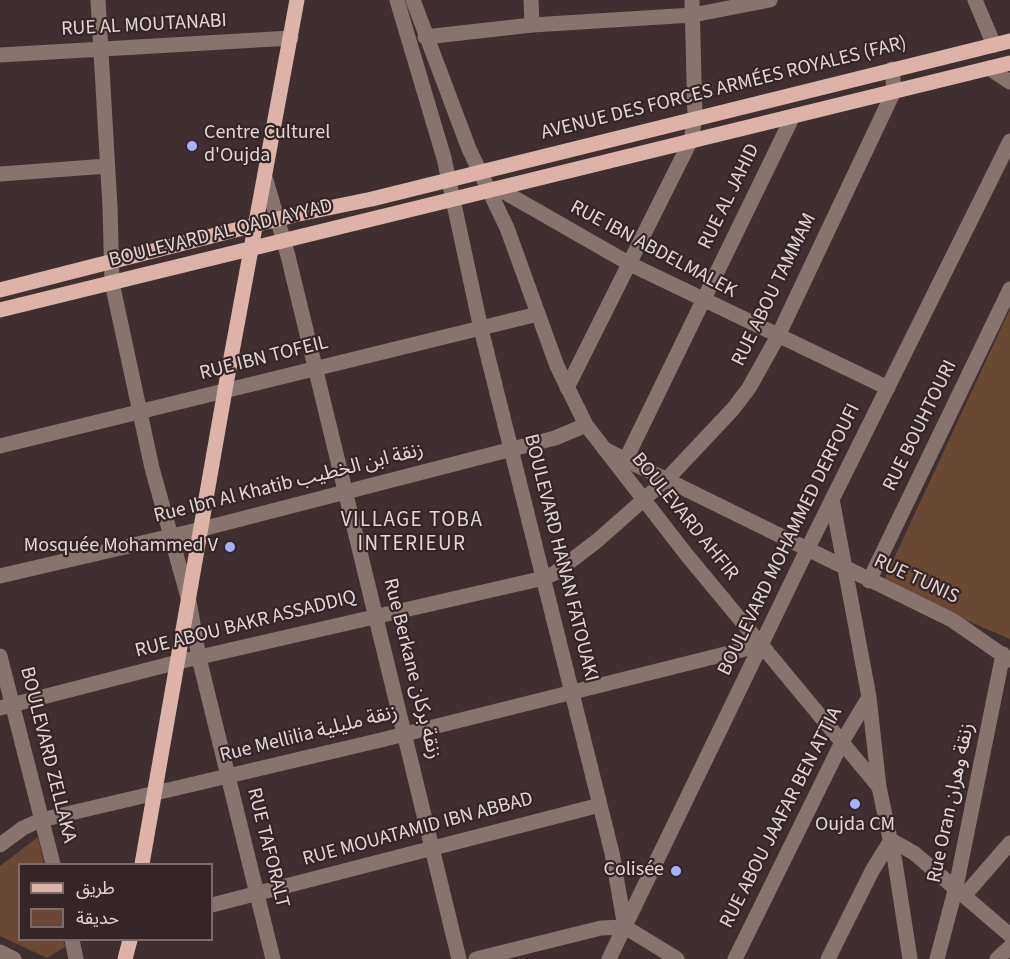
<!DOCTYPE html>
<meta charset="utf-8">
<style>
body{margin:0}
#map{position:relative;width:1010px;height:959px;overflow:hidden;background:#3f2f31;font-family:"Source Sans 3","Noto Sans Arabic",sans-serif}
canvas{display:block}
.legend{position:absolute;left:18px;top:863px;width:195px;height:78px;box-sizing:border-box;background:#352527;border:2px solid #7a6c6d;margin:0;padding:8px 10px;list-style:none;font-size:18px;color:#e1d7d7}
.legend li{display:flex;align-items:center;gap:12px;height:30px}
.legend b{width:30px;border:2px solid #7a6c6d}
</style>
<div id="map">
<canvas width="1010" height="959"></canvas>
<ul class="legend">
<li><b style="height:8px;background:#dcb2a9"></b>طريق</li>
<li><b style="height:16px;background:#694834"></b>حديقة</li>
</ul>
</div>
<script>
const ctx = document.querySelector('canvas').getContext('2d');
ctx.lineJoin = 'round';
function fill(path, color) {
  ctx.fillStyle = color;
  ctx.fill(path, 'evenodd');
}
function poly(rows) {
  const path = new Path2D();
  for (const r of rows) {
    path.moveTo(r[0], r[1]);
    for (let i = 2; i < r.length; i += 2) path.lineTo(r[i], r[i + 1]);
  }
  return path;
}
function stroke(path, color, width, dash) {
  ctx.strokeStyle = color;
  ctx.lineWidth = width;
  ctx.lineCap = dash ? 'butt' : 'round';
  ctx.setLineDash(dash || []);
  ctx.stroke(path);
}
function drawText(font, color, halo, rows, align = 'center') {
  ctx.font = font + ' "Source Sans 3","Noto Sans Arabic",sans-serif';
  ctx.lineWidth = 4.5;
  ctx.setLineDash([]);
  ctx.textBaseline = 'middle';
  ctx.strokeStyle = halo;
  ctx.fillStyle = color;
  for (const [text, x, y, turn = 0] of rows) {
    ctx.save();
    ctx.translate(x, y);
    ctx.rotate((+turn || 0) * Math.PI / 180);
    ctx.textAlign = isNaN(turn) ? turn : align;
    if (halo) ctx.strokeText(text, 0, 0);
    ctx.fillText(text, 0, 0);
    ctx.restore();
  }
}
fill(poly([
 [1010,309,1010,639,882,584],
 [38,837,44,864,20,864,20,940,63,940,65,947,47,958,0,936,0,866]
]), '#694834');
stroke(poly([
 [98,0,110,207,112,283,152,468,189,601,199,658,273,959],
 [397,0,444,158,481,329,612,853,625,927],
 [413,0,469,149,507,228,557,366,586,425,686,554,879,787,895,862,910,959],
 [531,0,532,25],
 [975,0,994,45],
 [425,37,532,25,693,15,770,0],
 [0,55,291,38],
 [989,68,1010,82],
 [0,174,107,166],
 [266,180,288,256,459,959],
 [499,189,630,264,888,388],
 [567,388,691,140,695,118,692,0],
 [0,446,538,314],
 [606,450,952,620,1010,660],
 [626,459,793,116],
 [832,499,869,697,879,787],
 [0,576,202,529,396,479,555,438,586,425],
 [869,581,1010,289],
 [0,656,53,864],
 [0,708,178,662,544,578,555,573,598,540,668,478,733,409,749,388,778,336,894,91,892,69],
 [891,840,914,853,1010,935],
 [0,845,23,828,41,820,381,740,761,645],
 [964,896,1010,843],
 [212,905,600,805],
 [625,927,677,959],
 [72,940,76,959],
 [0,952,14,959],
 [476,959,601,928,625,927],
 [609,959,807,550,1010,141],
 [735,959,842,742,869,697],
 [828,959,872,871,891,840],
 [937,959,956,887,1003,654],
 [997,959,1010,947]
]), '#88746f', 15);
stroke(poly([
 [0,290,294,215,372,199,1010,41],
 [0,310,1010,63],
 [142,864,225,390,297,0],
 [125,959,130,940]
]), '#dcb2a9', 15);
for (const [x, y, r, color] of [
 [192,146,6,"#a6b1fc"],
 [230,547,6,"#a6b1fc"],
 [855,804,6,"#a6b1fc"],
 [676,871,6,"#a6b1fc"]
]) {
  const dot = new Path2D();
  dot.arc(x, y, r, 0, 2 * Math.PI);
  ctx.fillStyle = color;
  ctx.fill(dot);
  stroke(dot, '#352527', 2);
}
drawText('20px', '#e1d7d7', '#352527', [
 ["RUE AL MOUTANABI",144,26,-3],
 ["AVENUE DES FORCES ARMÉES ROYALES (FAR)",724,89,-14],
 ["RUE AL JAHID",730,197,-64],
 ["BOULEVARD AL QADI AYYAD",221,234,-14],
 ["RUE IBN ABDELMALEK",653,250,28],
 ["RUE ABOU TAMMAM",775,290,-64],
 ["RUE IBN TOFEIL",264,359,-14],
 ["RUE BOUHTOURI",921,426,-64],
 ["Rue Ibn Al Khatib زنقة ابن الخطيب",289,484,-14],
 ["BOULEVARD AHFIR",684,517,51],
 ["BOULEVARD MOHAMMED DERFOUFI",790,540,-64],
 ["BOULEVARD HANAN FATOUAKI",560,558,76],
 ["RUE TUNIS",916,580,25],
 ["RUE ABOU BAKR ASSADDIQ",246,625,-14],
 ["Rue Berkane زنقة بركان",411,669,76],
 ["Rue Mellilia زنقة مليلية",309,735,-14],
 ["BOULEVARD ZELLAKA",47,755,76],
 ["Rue Oran زنقة وهران",952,803,-78],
 ["RUE ABOU JAAFAR BEN ATTIA",782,818,-63],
 ["RUE MOUATAMID IBN ABBAD",418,830,-15],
 ["RUE TAFORALT",267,848,76]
]);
drawText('20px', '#e1d7d7', '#352527', [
 ["Centre Culturel",204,134,"left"],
 ["d'Oujda",204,157,"left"],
 ["Mosquée Mohammed V",218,547],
 ["Oujda CM",855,826,"center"],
 ["Colisée",664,871]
], 'right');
ctx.letterSpacing = '1.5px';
drawText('21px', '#e1d7d7', '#352527', [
 ["VILLAGE TOBA",412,521],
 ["INTERIEUR",412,545]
]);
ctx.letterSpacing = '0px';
</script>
